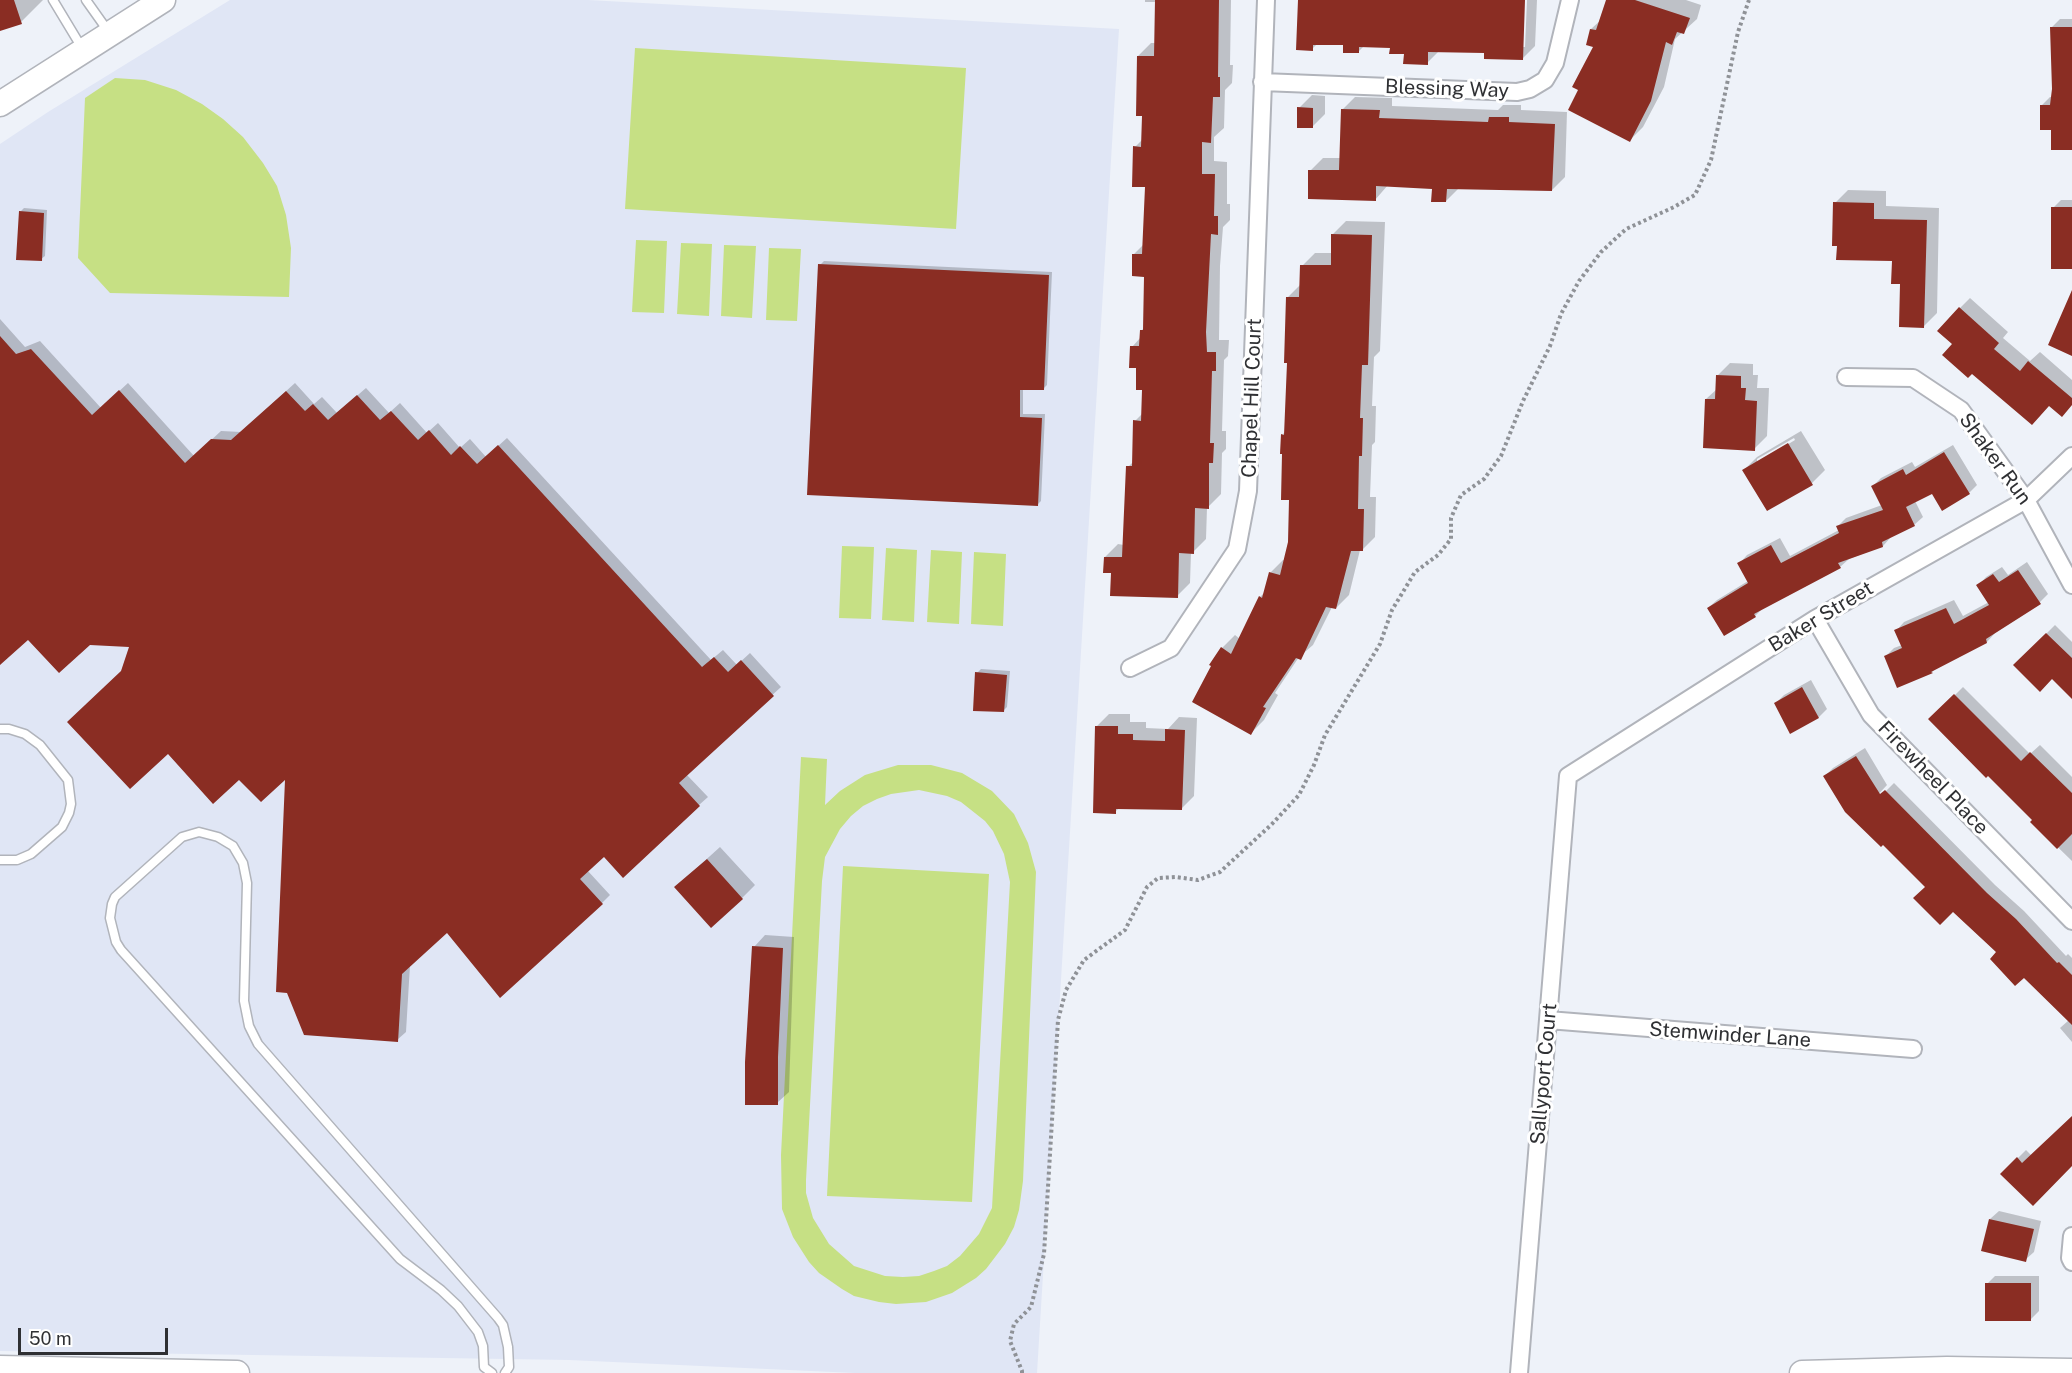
<!DOCTYPE html>
<style>
body{margin:0}
#map{position:relative;width:2072px;height:1373px;overflow:hidden;background:#eef2f9;font-family:"Public Sans",sans-serif}
canvas{display:block}
.scale{position:absolute;left:18px;top:1328px;width:150px;height:27px;box-sizing:border-box;border:3px solid #2f3033;border-top:0;padding-left:8px;font-size:18px;line-height:21px;white-space:nowrap;color:#2f3033;-webkit-text-stroke:4px #fff;paint-order:stroke}
</style>
<div id="map">
<canvas width="2072" height="1373"></canvas>
<div class="scale">50 m</div>
</div>
<script>
const ctx = document.querySelector('canvas').getContext('2d');
ctx.lineJoin = 'round';
function fill(path, color) {
  ctx.fillStyle = color;
  ctx.fill(path, 'evenodd');
}
function poly(rows) {
  const path = new Path2D();
  for (const r of rows) {
    path.moveTo(r[0], r[1]);
    for (let i = 2; i < r.length; i += 2) path.lineTo(r[i], r[i + 1]);
  }
  return path;
}
function stroke(path, color, width, dash) {
  ctx.strokeStyle = color;
  ctx.lineWidth = width;
  ctx.lineCap = dash ? 'butt' : 'round';
  ctx.setLineDash(dash || []);
  ctx.stroke(path);
}
function drawText(font, color, halo, rows, align = 'center') {
  ctx.font = font + ' "Public Sans",sans-serif';
  ctx.lineWidth = 6;
  ctx.setLineDash([]);
  ctx.textBaseline = 'middle';
  ctx.strokeStyle = halo;
  ctx.fillStyle = color;
  for (const [text, x, y, turn = 0] of rows) {
    ctx.save();
    ctx.translate(x, y);
    ctx.rotate((+turn || 0) * Math.PI / 180);
    ctx.textAlign = isNaN(turn) ? turn : align;
    if (halo) ctx.strokeText(text, 0, 0);
    ctx.fillText(text, 0, 0);
    ctx.restore();
  }
}
fill(poly([
 [230,0,588,0,1119,29,1037,1373,855,1373,569,1360,0,1351,0,144,48,112]
]), '#e0e6f5');
fill(poly([
 [635,48,966,68,956,229,625,209],
 [115,78,145,80,176,90,202,104,223,119,243,137,263,163,277,186,286,215,291,248,289,297,110,293,78,258,85,98],
 [636,240,667,241,664,313,632,312],
 [681,243,712,244,709,316,677,314],
 [724,245,756,246,752,318,721,316],
 [769,248,801,249,797,321,766,320],
 [842,546,874,547,871,619,839,618],
 [886,548,917,550,914,622,882,620],
 [931,550,962,552,959,624,927,622],
 [974,552,1006,554,1003,626,971,624],
 [801,757,827,759,825,805,840,791,865,775,898,765,931,765,962,773,992,791,1014,814,1028,843,1036,872,1023,1181,1019,1210,1014,1227,1005,1244,986,1269,976,1278,952,1293,926,1302,896,1304,879,1302,854,1296,842,1289,819,1273,809,1262,793,1237,782,1209,781,1155],
 [919,790,947,796,961,802,985,821,993,831,1004,854,1010,882,992,1208,979,1234,960,1256,947,1266,934,1271,919,1276,903,1277,885,1276,854,1266,829,1244,813,1218,806,1193,806,1180,822,881,825,857,840,829,851,816,863,806,877,799,891,794],
 [843,866,989,874,972,1202,827,1196]
]), '#c6e084');
fill(poly([
 [0,0,43,0,21,22,0,30],
 [1145,0,1231,0,1230,65,1233,65,1232,83,1225,90,1224,128,1214,137,1214,161,1227,162,1227,204,1230,204,1230,220,1223,227,1220,266,1219,340,1229,340,1228,356,1224,360,1222,431,1226,431,1226,449,1222,453,1221,494,1207,508,1206,539,1193,552,1191,552,1190,583,1177,596,1112,572,1105,557,1118,544,1124,545,1128,467,1133,462,1135,421,1143,413,1144,389,1132,347,1141,337,1141,331,1144,328,1146,275,1134,254,1144,244,1147,185,1135,147,1143,139,1144,115,1138,56,1151,43,1156,43,1157,2,1145,2],
 [1299,0,1524,0,1522,47,1525,47,1527,0,1537,0,1535,46,1522,59,1486,52,1440,50,1427,63,1391,47,1364,46,1358,52,1345,44,1318,43,1312,49],
 [1608,0,1686,0,1701,5,1697,19,1675,39,1664,87,1643,127,1630,140,1580,90,1595,46,1591,29,1602,19],
 [2060,19,2072,19,2072,148,2052,129,2041,106,2050,97,2053,97,2051,28],
 [1312,95,1325,96,1325,114,1312,127,1299,108],
 [1355,97,1392,98,1392,106,1498,110,1503,105,1521,105,1521,110,1567,112,1565,177,1552,190,1459,188,1446,201,1433,187,1388,185,1375,200,1310,171,1323,158,1341,158,1342,110],
 [1848,190,1886,191,1886,206,1939,208,1937,313,1924,326,1902,283,1893,259,1835,203],
 [2061,200,2072,200,2072,267,2053,208],
 [24,208,47,210,45,256,41,259,20,212],
 [1346,221,1385,222,1380,351,1374,357,1372,406,1376,406,1375,442,1372,445,1370,497,1376,497,1375,537,1362,550,1360,550,1349,595,1336,608,1332,607,1313,645,1299,657,1275,693,1278,695,1264,720,1251,733,1222,648,1235,635,1240,639,1260,597,1265,592,1270,573,1283,560,1285,560,1289,543,1291,499,1282,435,1285,432,1288,362,1288,297,1301,284,1302,266,1315,253,1332,253,1333,234],
 [824,261,1052,272,1047,385,1043,389,1023,389,1023,414,1045,414,1041,501,1038,504,820,265],
 [1970,298,2008,332,2003,338,2030,361,2040,352,2072,380,2072,404,2050,404,1954,344,1960,308],
 [0,319,25,347,40,341,101,408,128,383,194,456,221,431,241,432,295,383,314,404,322,397,337,413,366,388,389,413,400,403,427,433,438,423,460,448,470,439,486,457,507,438,711,660,723,650,737,665,750,653,781,687,686,774,708,797,699,805,623,875,604,855,587,870,610,895,602,903,447,931,410,965,406,1032,397,1040,286,777,123,671,131,645,28,637,0,663],
 [1730,363,1753,364,1753,375,1758,375,1757,388,1769,388,1767,436,1754,449,1706,399,1717,389,1717,376],
 [1801,431,1825,470,1812,483,1744,470,1757,457],
 [1794,438,1795,440,1757,463,1757,459],
 [1953,445,1977,485,1969,493,1933,492,1915,501,1923,517,1914,525,1891,537,1883,546,1849,559,1840,567,1764,607,1755,616,1724,634,1708,608,1717,600,1748,581,1739,564,1747,555,1780,538,1790,556,1839,530,1838,526,1846,518,1882,505,1873,486,1881,478,1912,462,1915,467],
 [2027,562,2048,594,2040,602,1995,633,1987,642,1937,667,1932,672,1898,686,1886,656,1894,648,1902,645,1896,631,1904,622,1954,600,1963,616,1989,602,1978,586,1986,577,2002,567,2008,575],
 [2055,625,2072,642,2072,697,2052,677,2015,665],
 [981,669,1010,671,1007,707,1003,711,977,673],
 [1811,680,1827,709,1819,717,1791,732,1776,703,1784,695],
 [1963,687,2030,754,2040,745,2072,777,2072,861,2032,822,2034,820,1931,719],
 [1109,714,1130,714,1130,722,1146,722,1146,728,1168,729,1179,717,1197,718,1194,796,1181,809,1120,807,1115,812,1096,727],
 [1865,748,1887,785,1874,799,1876,801,1894,783,1995,885,2024,911,2066,956,2068,954,2072,958,2072,1042,2060,1028,2069,1020,1927,887,1824,777,1833,768],
 [720,847,755,885,742,898,689,875],
 [765,935,794,937,789,1092,777,1103,754,947],
 [2072,1117,2072,1164,2002,1174,2026,1150,2032,1156],
 [1999,1211,2041,1221,2034,1252,2025,1260,1990,1219],
 [1995,1276,2039,1276,2039,1311,2030,1320,1987,1284]
]), '#0003');
fill(poly([
 [0,0,14,0,22,24,0,31],
 [1155,0,1219,0,1218,77,1220,77,1220,97,1213,97,1211,143,1202,142,1202,174,1215,174,1214,216,1218,216,1218,235,1211,234,1206,332,1207,352,1216,352,1216,371,1212,371,1210,443,1214,443,1213,463,1209,463,1209,509,1195,508,1194,554,1179,553,1178,598,1110,596,1111,573,1103,573,1104,557,1122,557,1126,466,1132,466,1133,420,1141,421,1142,390,1136,390,1136,368,1129,368,1130,346,1139,346,1140,330,1143,330,1144,277,1132,276,1132,254,1142,254,1145,187,1132,187,1133,146,1141,147,1142,116,1136,116,1137,56,1154,56],
 [1298,0,1525,0,1523,60,1484,59,1484,53,1428,52,1428,65,1403,64,1404,54,1389,54,1390,48,1359,47,1359,53,1343,53,1343,45,1313,45,1313,51,1296,50],
 [1606,0,1635,0,1690,18,1684,34,1677,32,1672,45,1666,42,1651,101,1630,142,1568,110,1578,90,1572,87,1593,47,1586,45,1590,29,1596,30],
 [2050,27,2072,27,2072,150,2051,150,2051,130,2040,130,2040,105,2050,105,2052,89],
 [1297,107,1313,108,1313,128,1297,128],
 [1341,109,1380,110,1379,118,1488,122,1489,117,1509,117,1509,122,1555,124,1552,191,1447,189,1446,202,1431,202,1432,189,1376,186,1376,201,1308,199,1308,170,1339,170],
 [1833,202,1874,203,1874,219,1927,220,1924,328,1899,327,1900,284,1891,284,1892,261,1836,260,1837,246,1832,246],
 [2051,207,2072,207,2072,269,2051,269],
 [19,211,44,213,42,261,16,260],
 [1331,234,1372,235,1368,365,1362,365,1360,418,1363,418,1362,456,1359,456,1358,509,1364,509,1363,551,1351,551,1336,609,1326,607,1301,660,1296,658,1263,707,1266,708,1251,735,1192,702,1211,666,1209,665,1221,647,1231,654,1259,596,1262,598,1269,572,1280,575,1288,542,1289,500,1281,500,1282,454,1280,454,1281,434,1284,435,1287,363,1284,363,1286,297,1299,297,1300,265,1331,265],
 [818,264,1049,275,1044,390,1020,390,1020,417,1042,418,1038,506,807,495],
 [2072,290,2072,356,2048,345],
 [1959,307,1999,343,1994,349,2020,371,2028,361,2072,398,2072,405,2062,417,2049,406,2032,425,1972,374,1968,378,1942,355,1952,344,1937,331],
 [0,336,16,354,31,349,92,415,119,390,185,463,211,439,231,440,286,391,305,411,313,404,328,420,357,395,380,420,391,411,418,440,429,430,451,455,460,446,477,464,498,445,702,667,714,657,728,672,741,660,774,696,679,783,700,806,623,878,604,857,580,879,603,904,500,998,447,933,402,974,398,1042,304,1035,287,993,276,992,285,780,261,802,239,780,213,804,168,754,130,789,67,722,121,671,129,647,90,645,59,673,28,640,0,665],
 [1716,375,1741,376,1741,388,1746,388,1745,400,1757,401,1755,451,1703,448,1705,399,1715,399],
 [1788,443,1813,485,1767,511,1742,470],
 [1944,452,1970,494,1942,511,1932,494,1906,507,1915,526,1882,542,1883,547,1838,563,1841,568,1754,614,1756,617,1724,636,1707,608,1748,583,1737,563,1771,545,1781,563,1839,533,1836,526,1883,510,1871,486,1903,469,1906,475],
 [2018,570,2041,604,1986,639,1987,643,1931,672,1933,673,1897,688,1884,656,1902,648,1894,630,1946,608,1954,624,1989,605,1976,585,1993,574,1999,582],
 [2046,633,2072,658,2072,699,2052,679,2040,692,2013,665],
 [975,672,1007,675,1004,712,973,711],
 [1802,687,1819,718,1790,734,1774,703],
 [1954,694,2021,761,2030,752,2072,793,2072,834,2057,849,2030,822,2032,820,1988,776,1986,778,1928,719],
 [1095,726,1118,726,1118,734,1133,734,1133,740,1165,741,1165,729,1185,730,1182,810,1116,809,1116,814,1093,813],
 [1856,756,1880,794,1885,790,1987,893,2016,919,2057,963,2059,962,2072,975,2072,1025,2024,978,2015,986,1990,959,1996,952,1953,912,1940,925,1913,898,1925,887,1883,845,1881,847,1845,812,1823,776],
 [707,859,743,899,711,928,674,887],
 [752,946,783,948,778,1057,778,1105,745,1105,745,1062],
 [2072,1116,2072,1166,2033,1206,2000,1174,2017,1157,2022,1163],
 [1989,1219,2034,1229,2026,1262,1981,1251],
 [1985,1283,2031,1283,2031,1321,1985,1321]
]), '#8a2d23');
const lane = poly([
 [53,0,82,48],
 [86,0,108,31],
 [0,729,9,729,25,734,40,745,68,780,71,804,69,813,62,827,31,854,17,860,0,860],
 [492,1373,484,1367,483,1346,478,1332,458,1306,441,1290,400,1259,121,950,116,942,110,918,112,904,115,897,182,837,199,832,218,837,233,846,243,863,247,883,244,1001,249,1026,258,1044,498,1318,503,1325,508,1347,509,1367,505,1373]
]);
const street = poly([
 [1262,82,1517,92,1530,89,1545,80,1555,63,1570,0],
 [1846,377,1913,378,1961,410,2026,500,2072,585],
 [1815,619,1871,715,2072,921],
 [1130,668,1171,648,1237,549,1248,491,1266,0],
 [1548,1020,1913,1049],
 [2072,1236,2070,1258,2072,1262],
 [1519,1373,1568,776,1815,619,2026,500,2072,456]
]);
const secondary = poly([
 [0,104,163,0],
 [0,1368,237,1373],
 [1802,1373,1947,1369,2072,1371]
]);
stroke(lane, '#b1b4bb', 11);
stroke(street, '#b1b4bb', 20);
stroke(secondary, '#b1b4bb', 27);
stroke(poly([
 [1022,1373,1022,1371,1010,1341,1014,1324,1031,1307,1044,1254,1058,1020,1066,990,1084,960,1125,930,1147,887,1158,878,1176,877,1198,880,1220,872,1272,824,1299,795,1314,765,1325,735,1380,644,1392,610,1415,572,1438,555,1451,539,1451,518,1461,495,1484,479,1501,456,1523,401,1550,346,1561,314,1579,281,1601,252,1626,229,1674,207,1695,195,1711,160,1738,32,1749,0]
]), '#8f9297', 4, [3, 3]);
stroke(lane, '#fff', 8);
stroke(street, '#fff', 16);
stroke(secondary, '#fff', 24);
drawText('20px', '#2f3033', '#fff', [
 ["Blessing Way",1447,89,2],
 ["Chapel Hill Court",1252,398,-88],
 ["Shaker Run",1995,459,54],
 ["Baker Street",1821,617,-31],
 ["Firewheel Place",1933,778,46],
 ["Stemwinder Lane",1730,1035,4],
 ["Sallyport Court",1544,1074,-85]
]);
</script>
